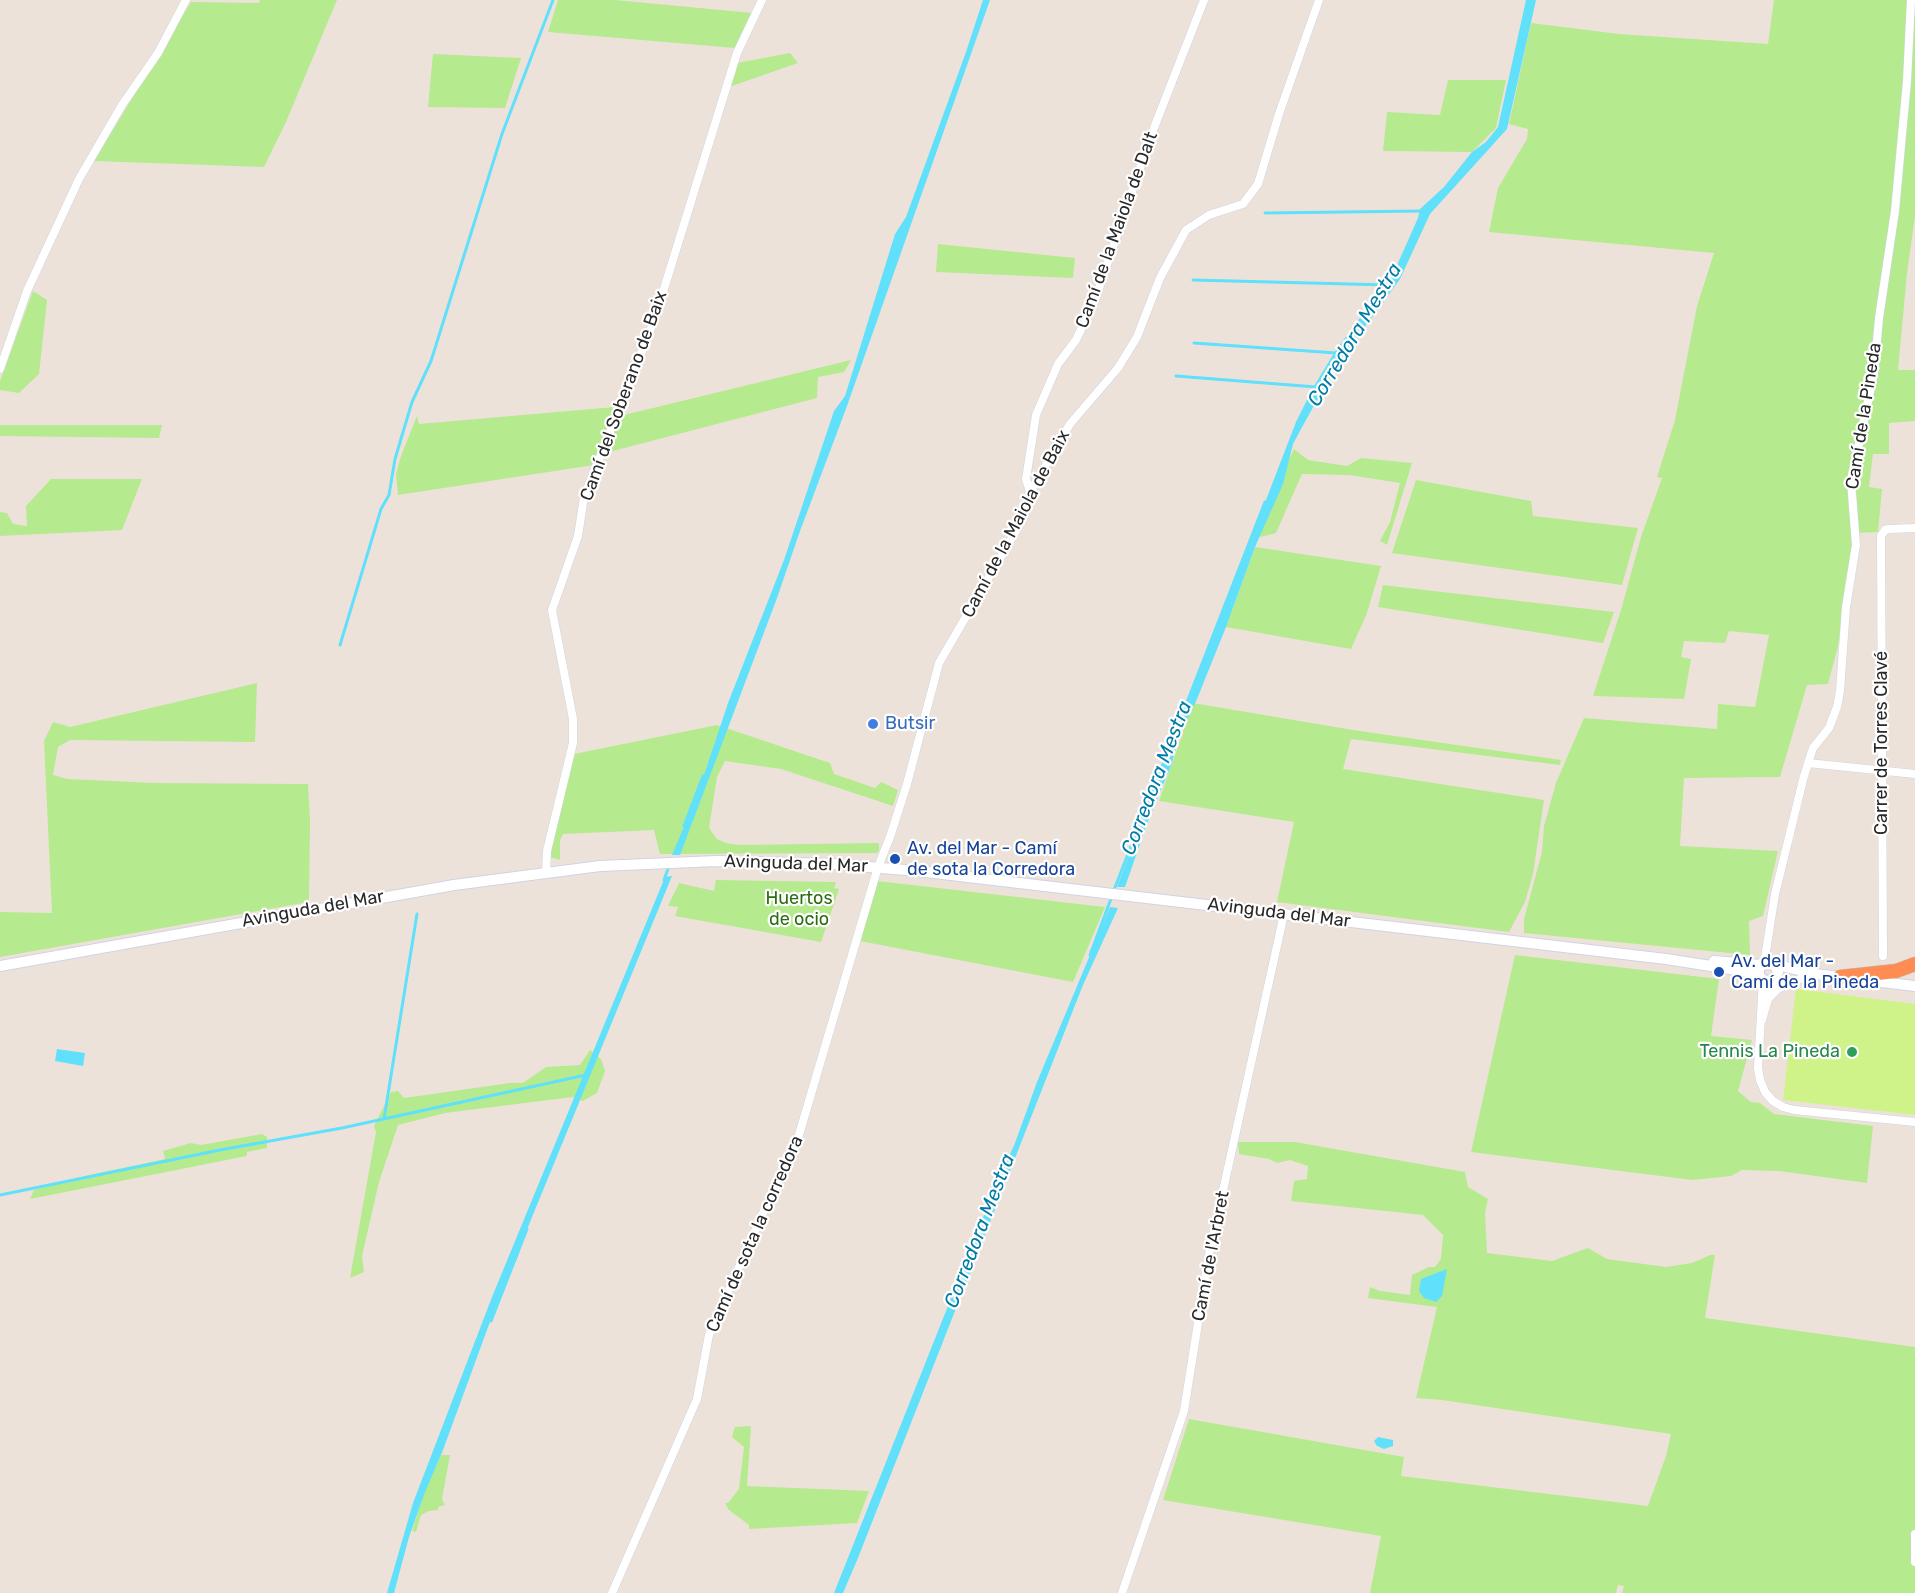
<!DOCTYPE html>
<meta charset="utf-8">
<style>
body{margin:0}
canvas{display:block;background:#ede2d9}
</style>
<canvas width="1915" height="1593"></canvas>
<script>
const ctx = document.querySelector('canvas').getContext('2d');
ctx.lineJoin = 'round';
function fill(path, color) {
  ctx.fillStyle = color;
  ctx.fill(path, 'evenodd');
}
function poly(rows) {
  const path = new Path2D();
  for (const r of rows) {
    path.moveTo(r[0], r[1]);
    for (let i = 2; i < r.length; i += 2) path.lineTo(r[i], r[i + 1]);
  }
  return path;
}
function stroke(path, color, width, dash) {
  ctx.strokeStyle = color;
  ctx.lineWidth = width;
  ctx.lineCap = dash ? 'butt' : 'round';
  ctx.setLineDash(dash || []);
  ctx.stroke(path);
}
function drawText(font, color, halo, rows, align = 'center') {
  ctx.font = font + ' Rubik,sans-serif';
  ctx.lineWidth = 4.5;
  ctx.setLineDash([]);
  ctx.textBaseline = 'middle';
  ctx.strokeStyle = halo;
  ctx.fillStyle = color;
  for (const [text, x, y, turn = 0] of rows) {
    ctx.save();
    ctx.translate(x, y);
    ctx.rotate((+turn || 0) * Math.PI / 180);
    ctx.textAlign = isNaN(turn) ? turn : align;
    if (halo) ctx.strokeText(text, 0, 0);
    ctx.fillText(text, 0, 0);
    ctx.restore();
  }
}
fill(poly([
 [260,0,337,0,286,122,264,167,94,161,191,2,259,3],
 [558,0,615,0,753,13,735,48,548,32],
 [1774,0,1915,0,1915,216,1907,273,1898,370,1915,370,1915,421,1889,423,1889,454,1873,454,1869,487,1882,489,1878,532,1854,533,1838,646,1828,684,1807,685,1780,777,1684,778,1680,846,1778,851,1763,916,1749,921,1750,955,1524,933,1524,919,1542,852,1544,826,1556,783,1584,718,1717,729,1718,704,1755,707,1769,635,1729,631,1725,643,1684,641,1681,657,1691,659,1684,699,1593,696,1621,610,1641,537,1662,478,1657,477,1675,420,1697,306,1714,253,1489,232,1498,188,1527,139,1528,129,1509,124,1531,23,1619,34,1768,44],
 [790,53,798,63,729,87,737,63],
 [433,54,521,58,505,108,428,107],
 [1448,80,1506,80,1496,128,1472,152,1383,151,1387,112,1440,115],
 [938,244,1075,258,1073,278,936,272],
 [33,291,47,300,39,374,19,393,0,390,0,381],
 [851,360,844,372,818,377,817,398,605,453,620,416],
 [615,407,594,465,398,495,396,474,401,456,417,416,419,424],
 [0,425,162,425,159,438,0,436],
 [1294,449,1308,460,1347,466,1361,458,1412,463,1387,545,1380,541,1390,522,1400,483,1349,475,1302,474,1276,533,1260,537,1263,516],
 [51,479,142,479,122,530,0,536,0,512,7,513,13,524,27,526,26,506],
 [1416,480,1531,501,1533,516,1638,528,1622,585,1392,553],
 [1255,547,1381,566,1367,613,1351,649,1226,627],
 [1383,585,1408,588,1614,612,1603,643,1378,607],
 [257,683,255,742,70,740,58,747,53,775,67,779,155,783,308,784,310,820,309,899,303,903,0,957,0,912,52,913,44,741,53,722,70,727],
 [1193,703,1353,730,1561,760,1560,765,1351,739,1343,769,1544,800,1533,874,1525,902,1509,932,1277,902,1294,822,1159,801],
 [717,725,830,763,834,774,875,788,881,782,898,790,893,806,781,769,725,761,717,777,709,828,717,839,726,843,739,845,879,843,879,850,877,853,660,854,654,830,563,834,560,840,560,860,550,857,549,851,572,756,574,754],
 [716,880,836,882,834,888,839,889,821,942,675,916,678,907,668,906,679,883,714,891],
 [877,881,1105,907,1073,982,860,941],
 [1515,955,1719,979,1711,1036,1752,1040,1738,1091,1751,1102,1760,1103,1774,1114,1873,1126,1867,1183,1779,1171,1742,1170,1731,1176,1692,1180,1471,1152],
 [590,1050,601,1059,605,1071,597,1093,583,1101,573,1097,445,1113,398,1125,379,1182,362,1256,364,1272,350,1278,376,1132,374,1126,391,1092,398,1091,404,1098,510,1083,523,1083,546,1067,580,1065],
 [262,1134,267,1137,267,1148,247,1152,247,1156,30,1199,34,1190,89,1175,165,1159,163,1151,191,1143,201,1145],
 [1238,1142,1295,1142,1465,1172,1468,1187,1488,1199,1485,1213,1487,1253,1552,1261,1588,1248,1607,1259,1666,1267,1692,1263,1710,1255,1715,1255,1705,1318,1915,1347,1915,1593,1622,1593,1624,1586,1618,1585,1616,1593,1370,1593,1381,1536,1163,1500,1189,1419,1404,1457,1401,1476,1648,1506,1666,1456,1671,1434,1442,1400,1416,1398,1437,1307,1368,1298,1370,1287,1380,1291,1410,1295,1412,1275,1429,1267,1435,1267,1441,1259,1443,1235,1423,1215,1291,1201,1294,1181,1307,1179,1308,1166,1290,1160,1277,1163,1269,1159,1239,1154],
 [751,1426,747,1486,869,1491,857,1523,749,1529,749,1525,729,1510,725,1503,728,1503,739,1489,744,1447,732,1437,735,1427],
 [441,1455,450,1455,442,1499,445,1505,438,1507,438,1510,429,1511,421,1515,416,1532,412,1531,426,1487]
]), '#b6ea8f');
fill(poly([
 [1796,989,1915,1004,1915,1115,1783,1100]
]), '#d0f389');
fill(poly([
 [983,0,990,0,847,406,800,531,777,598,680,855,672,855,697,796,728,703,784,560,834,411,845,396,895,234,906,217,966,52],
 [1526,0,1536,0,1507,129,1430,214,1400,279,1336,366,1301,429,1293,444,1283,484,1255,547,1226,627,1197,699,1180,734,1171,766,1149,818,1125,887,1117,887,1296,422,1314,386,1336,350,1394,272,1418,218,1420,209,1444,187,1472,152,1486,142,1498,127],
 [672,876,498,1300,443,1450,425,1492,409,1537,394,1593,387,1593,413,1503,492,1297,665,877],
 [1110,907,1118,908,1083,985,858,1558,843,1593,834,1593,996,1185,1015,1143,1037,1082],
 [57,1049,85,1053,83,1066,55,1061],
 [1447,1269,1442,1296,1436,1302,1424,1298,1419,1291,1421,1279],
 [1378,1437,1393,1440,1393,1446,1384,1449,1377,1446,1374,1441]
]), '#60e0fb');
stroke(poly([
 [1265,213,1422,211],
 [1193,280,1388,285],
 [1194,343,1336,353],
 [1176,376,1316,387],
 [340,645,381,509,389,495,395,459,412,402,431,361,502,134,553,0],
 [684,826,703,776],
 [664,880,669,866],
 [1114,890,1265,502],
 [1090,955,1112,896],
 [384,1119,417,914],
 [0,1195,220,1150,342,1128,586,1075],
 [491,1321,527,1229]
]), '#60e0fb', 3);
const street = poly([
 [0,369,27,291,79,179,122,105,158,53,186,0],
 [1030,492,1026,479,1036,415,1058,364,1076,340,1095,300,1152,133,1204,0],
 [1808,763,1915,774],
 [546,872,547,851,573,743,573,719,552,610,578,536,584,497,654,321,737,53,762,0],
 [1883,956,1881,536,1885,530,1889,529,1915,528],
 [1764,964,1775,894,1804,776,1813,748,1829,728,1837,707,1840,691,1846,607,1856,545,1851,481,1874,373,1879,318,1895,211,1907,81,1911,0],
 [1763,980,1758,1068,1760,1080,1765,1092,1773,1101,1783,1107,1794,1110,1915,1122],
 [1769,998,1778,989,1791,982,1815,974],
 [1762,1020,1774,979],
 [1915,1534,1915,1562],
 [612,1593,697,1399,709,1335,762,1215,796,1145,878,867,890,837,907,784,939,663,1024,517,1030,492,1070,424,1118,368,1137,337,1160,278,1186,230,1209,215,1243,204,1258,184,1279,114,1319,0],
 [1122,1593,1184,1411,1209,1254,1284,914]
]);
const secondary = poly([
 [1714,961,1761,965],
 [1774,964,1778,972,1776,978,1770,982,1761,979,1759,974,1759,969,1762,964,1769,963,1815,974,1915,986],
 [0,966,454,885,600,866,717,861,833,864,917,871,1666,959,1743,971,1759,976]
]);
const highway = poly([
 [1840,977,1896,971,1915,964]
]);
stroke(street, '#ced4e4', 9);
stroke(secondary, '#ced4e4', 12);
stroke(highway, '#c3c3c3', 15);
stroke(street, '#fff', 8);
stroke(secondary, '#fff', 10);
stroke(highway, '#ff8c52', 14);
for (const [x, y, r, color] of [
 [873,724,6,"#3f7fe0"],
 [895,859,6,"#1a4fb4"],
 [1719,972,6,"#1a4fb4"],
 [1852,1052,6,"#2e9e5b"]
]) {
  const dot = new Path2D();
  dot.arc(x, y, r, 0, 2 * Math.PI);
  ctx.fillStyle = color;
  ctx.fill(dot);
  stroke(dot, '#fff', 2);
}
drawText('18px', '#292929', '#fff', [
 ["Camí de la Maiola de Dalt",1117,230,-70],
 ["Camí del Soberano de Baix",624,396,-70],
 ["Camí de la Pineda",1864,416,-81],
 ["Camí de la Maiola de Baix",1016,524,-62],
 ["Carrer de Torres Clavé",1882,743,-90],
 ["Avinguda del Mar",796,864,2],
 ["Avinguda del Mar",313,909,-10],
 ["Avinguda del Mar",1279,913,7],
 ["Camí de sota la corredora",755,1234,-66],
 ["Camí de l'Arbret",1211,1256,-79]
]);
drawText('18px', '#366cbe', '#fff', [
 ["Butsir",885,724]
], 'left');
drawText('18px', '#164399', '#fff', [
 ["Av. del Mar - Camí",907,849],
 ["de sota la Corredora",907,870],
 ["Av. del Mar -",1731,962],
 ["Camí de la Pineda",1731,983]
], 'left');
drawText('18px', '#2d6d12', '#fff', [
 ["Huertos",799,899],
 ["de ocio",799,920]
]);
drawText('18px', '#27864d', '#fff', [
 ["Tennis La Pineda",1840,1052]
], 'right');
drawText('italic 20px', '#007ca6', '#fff', [
 ["Corredora Mestra",1355,335,-59],
 ["Corredora Mestra",1157,778,-69],
 ["Corredora Mestra",980,1231,-69]
]);
</script>
